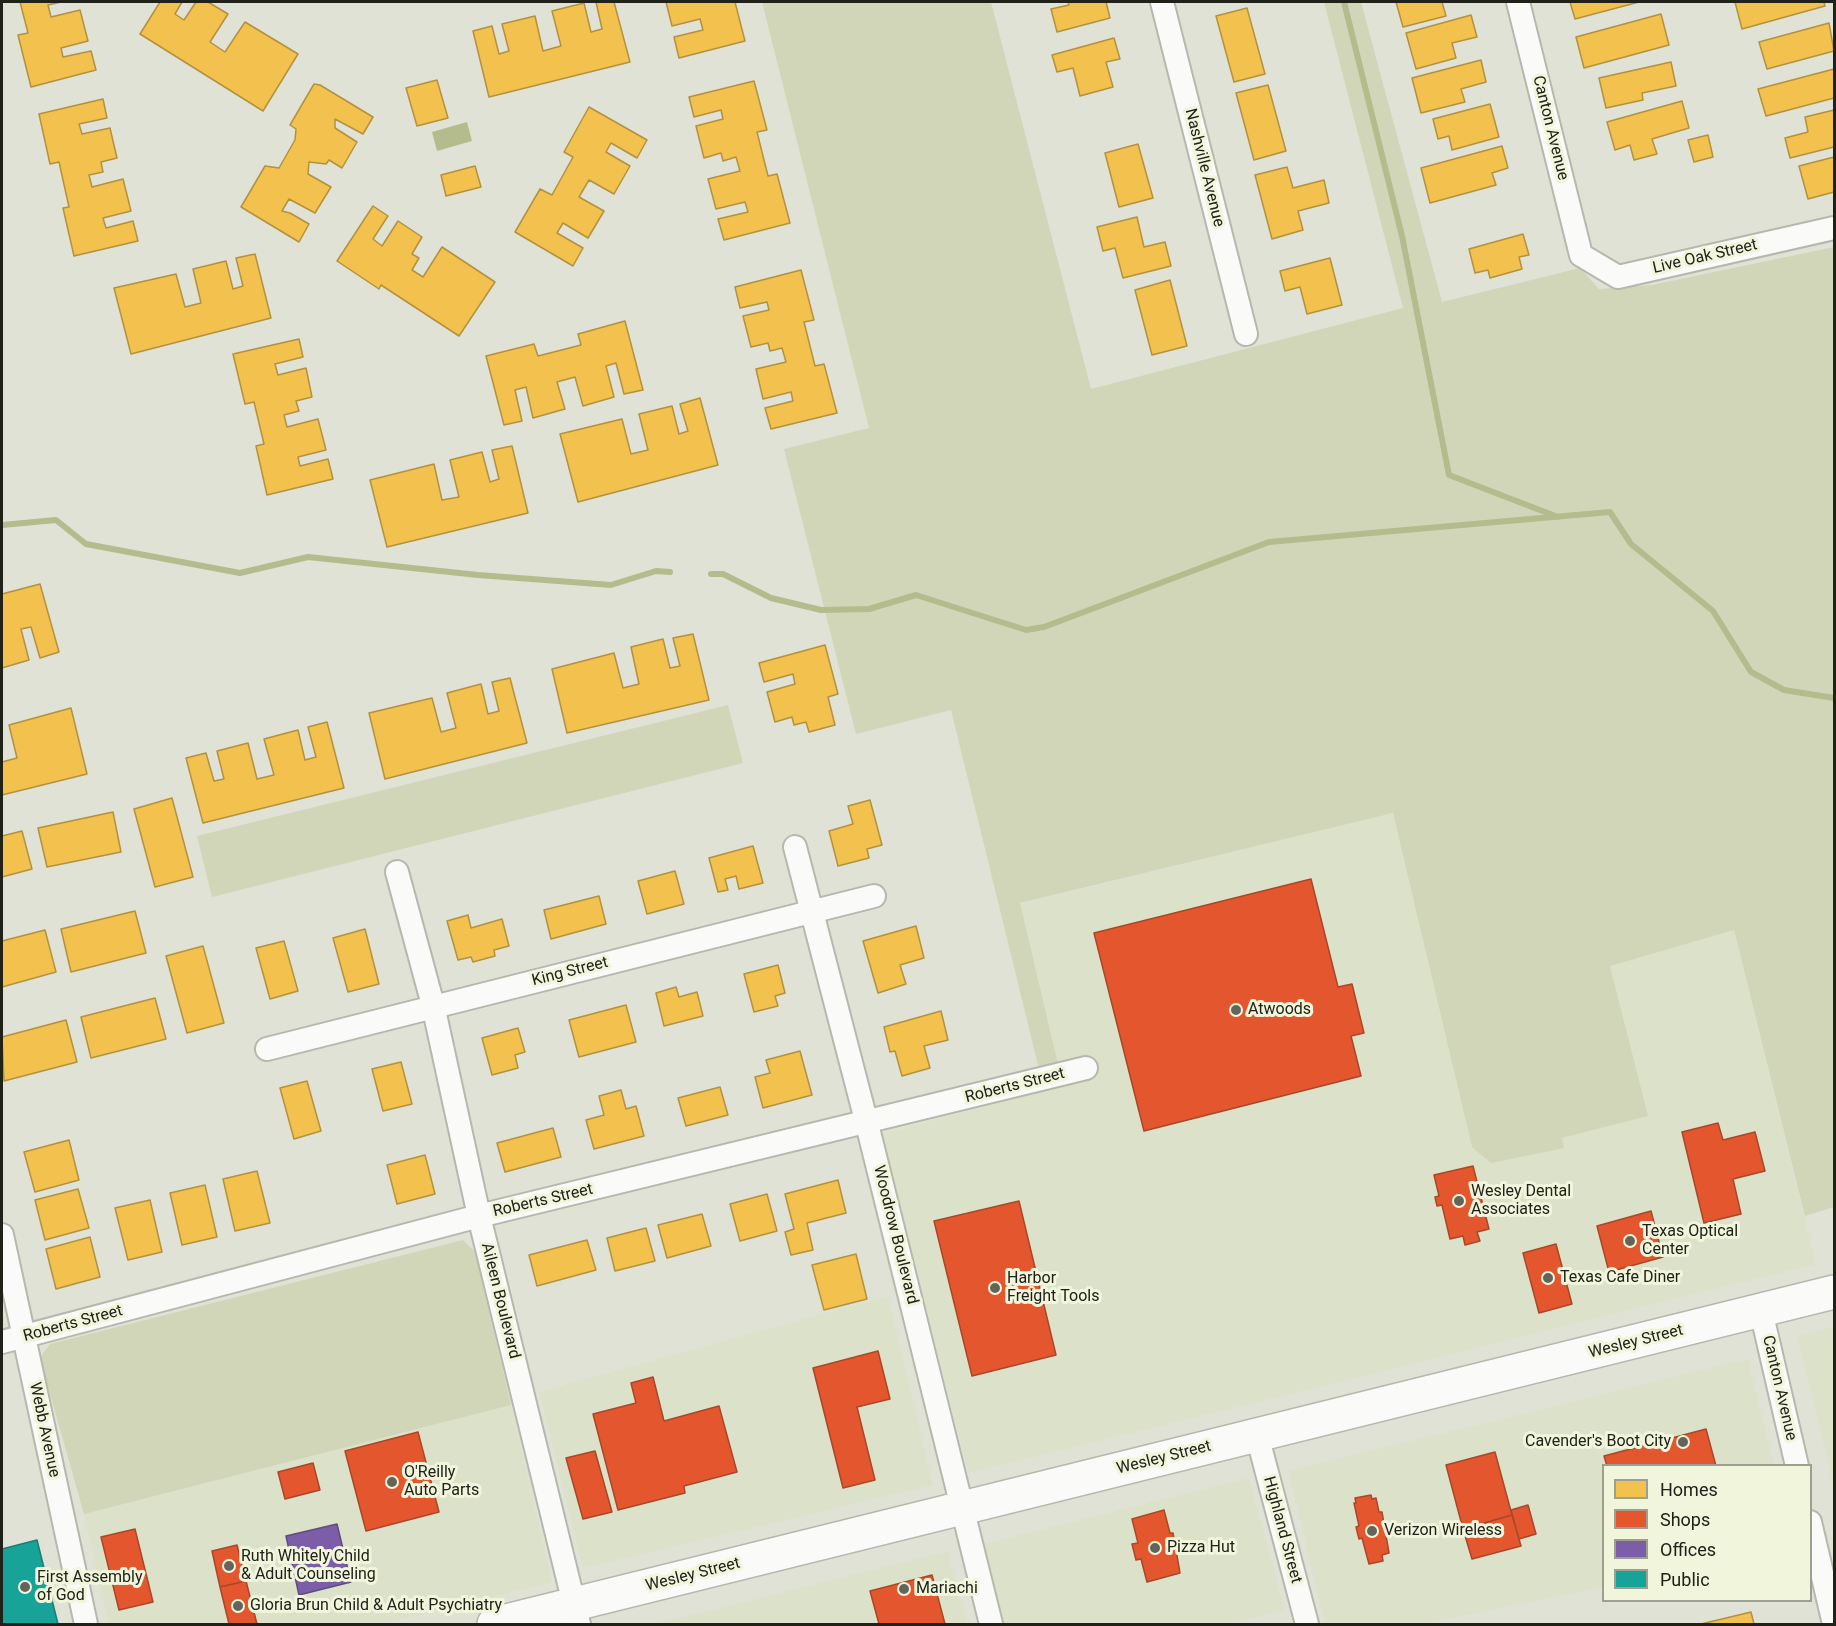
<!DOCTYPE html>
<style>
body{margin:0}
#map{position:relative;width:1836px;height:1626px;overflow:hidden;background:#e0e2d5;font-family:Roboto,sans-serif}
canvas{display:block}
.frame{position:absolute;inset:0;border:3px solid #202119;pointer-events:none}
.legend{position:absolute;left:1602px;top:1464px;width:210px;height:138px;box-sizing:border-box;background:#f0f5dc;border:2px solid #9da08e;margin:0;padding:8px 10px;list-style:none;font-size:18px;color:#202119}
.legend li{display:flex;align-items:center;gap:12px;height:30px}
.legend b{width:30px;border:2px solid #9da08e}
</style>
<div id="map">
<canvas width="1836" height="1626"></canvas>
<div class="frame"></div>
<ul class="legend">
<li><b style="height:16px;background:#f2c14e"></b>Homes</li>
<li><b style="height:16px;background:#e4572e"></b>Shops</li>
<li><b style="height:16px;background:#7b5ea7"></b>Offices</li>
<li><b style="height:16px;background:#17a398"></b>Public</li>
</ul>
</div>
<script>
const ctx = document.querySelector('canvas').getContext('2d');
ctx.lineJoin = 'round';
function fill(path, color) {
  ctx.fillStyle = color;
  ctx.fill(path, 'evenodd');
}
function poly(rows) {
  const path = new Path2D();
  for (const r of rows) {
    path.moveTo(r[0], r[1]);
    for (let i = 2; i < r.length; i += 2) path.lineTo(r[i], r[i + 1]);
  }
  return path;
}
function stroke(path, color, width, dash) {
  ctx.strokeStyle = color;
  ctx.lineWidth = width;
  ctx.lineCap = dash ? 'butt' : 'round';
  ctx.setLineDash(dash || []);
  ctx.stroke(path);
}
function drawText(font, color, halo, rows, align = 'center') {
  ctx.font = font + ' Roboto,sans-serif';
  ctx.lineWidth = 6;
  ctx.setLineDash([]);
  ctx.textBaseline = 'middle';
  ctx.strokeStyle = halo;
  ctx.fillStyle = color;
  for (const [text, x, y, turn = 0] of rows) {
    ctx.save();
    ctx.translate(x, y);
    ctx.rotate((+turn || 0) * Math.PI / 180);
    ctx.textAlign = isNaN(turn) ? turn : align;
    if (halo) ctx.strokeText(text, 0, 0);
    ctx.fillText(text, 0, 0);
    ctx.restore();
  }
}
fill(poly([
 [1393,813,1472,1147,1564,1148,1562,1138,1648,1116,1610,966,1734,930,1816,1264,969,1473,881,1134,1063,1086,1020,904],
 [888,1296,933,1485,583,1568,539,1392],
 [1834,1327,1834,1486,1797,1336],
 [1748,1359,1774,1465,1604,1466,1603,1587,1422,1624,1325,1624,1288,1471],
 [511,1405,552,1582,382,1624,109,1624,84,1514],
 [1249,1478,1285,1610,1229,1624,1004,1624,984,1544],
 [948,1551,967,1624,651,1624,693,1615]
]), '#dce1c9');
fill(poly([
 [762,2,991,2,1091,389,1403,308,1324,2,1361,2,1442,302,1580,268,1599,289,1652,285,1834,247,1834,1207,1805,1216,1734,930,1610,966,1648,1116,1562,1138,1564,1148,1491,1163,1472,1147,1393,813,1020,903,1058,1064,1039,1069,951,710,856,734,784,449,869,428],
 [728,705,743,763,212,897,197,836],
 [463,1240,475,1252,511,1405,84,1514,41,1362,43,1353,50,1344]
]), '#d1d6b8');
fill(poly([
 [467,122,472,141,437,151,432,132]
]), '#b4bc8d');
const homes = poly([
 [20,2,61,2,48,5,51,17,80,10,88,41,61,48,63,57,91,51,96,70,31,87,18,35,28,33,20,2],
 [160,2,182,2,175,14,184,20,196,2,208,2,228,14,210,42,225,52,245,22,298,54,263,111,140,34,160,2],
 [596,2,614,2,630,62,489,97,473,31,492,26,499,54,509,51,502,24,535,16,543,51,561,46,552,11,584,3,591,32,602,29,596,2],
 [666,2,735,2,745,41,679,58,674,37,703,30,700,19,672,26,666,2],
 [1068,2,1106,2,1110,18,1057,32,1051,9,1069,5,1068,2],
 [1396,2,1442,2,1446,16,1403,27,1396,2],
 [1570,2,1639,2,1575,19,1570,2],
 [1735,2,1824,2,1825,6,1742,29,1735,2],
 [1247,8,1265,74,1234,82,1216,16,1247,8],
 [1661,14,1669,45,1584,68,1576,37,1661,14],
 [1471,15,1477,37,1452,43,1456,58,1416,69,1406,33,1471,15],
 [1829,23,1834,51,1767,69,1759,42,1829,23],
 [1114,38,1120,59,1106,62,1113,87,1080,96,1073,68,1057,72,1052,55,1114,38],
 [1481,60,1486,82,1461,89,1465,102,1421,113,1412,78,1481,60],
 [1671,62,1676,86,1642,93,1643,100,1606,108,1599,78,1671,62],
 [1834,69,1834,98,1766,116,1758,89,1834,69],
 [437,80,448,118,417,126,406,88,437,80],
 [754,81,767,130,757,132,768,176,777,174,790,223,724,240,718,219,748,212,745,202,716,209,708,179,740,171,736,157,723,161,721,153,704,158,696,126,723,119,721,110,694,117,689,97,754,81],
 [314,84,320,85,373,117,363,134,335,119,335,128,357,142,342,168,329,160,326,164,309,162,308,174,331,187,315,213,289,199,282,211,290,213,309,224,299,242,241,207,265,166,279,168,295,140,296,129,290,125,314,84],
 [1268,85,1286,151,1254,160,1236,93,1268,85],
 [103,99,107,118,79,124,82,134,110,128,117,158,101,162,103,172,89,175,92,187,123,179,131,211,103,218,106,228,133,221,138,241,74,256,63,208,69,207,59,162,50,164,39,114,103,99],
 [1682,101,1689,128,1652,139,1657,154,1634,160,1630,145,1615,150,1607,122,1682,101],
 [1490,104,1499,137,1452,150,1449,136,1438,139,1433,119,1490,104],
 [589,107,647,140,637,158,611,143,606,152,630,166,614,194,589,180,579,197,604,211,588,238,563,223,557,233,583,248,573,266,515,232,540,189,552,195,573,157,564,152,589,107],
 [1834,110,1834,147,1790,158,1785,138,1808,132,1805,117,1834,110],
 [1708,135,1713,157,1694,162,1688,140,1708,135],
 [1138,144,1153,198,1119,207,1105,153,1138,144],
 [1502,146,1508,168,1492,173,1496,185,1430,203,1421,168,1502,146],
 [1834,157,1834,192,1808,199,1799,166,1834,157],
 [475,166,481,187,446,196,441,175,475,166],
 [1287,167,1293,188,1324,180,1329,203,1298,211,1303,230,1272,239,1255,175,1287,167],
 [373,206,388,216,373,239,382,246,398,221,422,237,412,254,419,258,412,270,423,277,442,247,495,282,459,336,381,285,379,289,337,261,373,206],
 [1137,217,1144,247,1165,242,1171,266,1123,278,1115,248,1103,251,1097,227,1137,217],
 [1523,234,1529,255,1519,257,1522,269,1490,278,1488,270,1475,273,1469,249,1523,234],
 [255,254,271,318,131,354,114,288,176,274,185,307,201,303,193,269,226,261,233,289,243,286,236,258,255,254],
 [1330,258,1342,305,1307,314,1300,287,1285,291,1280,271,1330,258],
 [801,270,814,320,804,322,815,366,824,364,837,413,771,429,765,408,793,401,791,392,763,399,756,369,786,362,782,348,770,351,768,343,751,347,743,316,769,310,767,302,740,308,735,287,801,270],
 [1170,280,1187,346,1152,355,1135,290,1170,280],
 [625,321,643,390,624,394,616,363,606,366,614,397,583,406,575,377,557,382,565,409,533,418,526,387,515,390,522,421,504,425,486,356,534,344,538,356,581,345,578,334,625,321],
 [299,339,303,357,275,364,278,375,306,368,312,397,296,401,299,411,284,415,287,427,318,419,326,450,298,457,300,466,328,459,333,479,267,495,256,446,264,444,254,402,245,404,233,354,299,339],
 [700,398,718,465,578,502,560,434,622,419,631,454,648,450,639,414,672,406,679,434,688,431,680,404,700,398],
 [512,446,528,513,387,547,370,480,434,464,442,500,459,497,450,460,482,452,490,482,499,479,492,450,512,446],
 [40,584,59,652,40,658,31,627,21,629,29,660,2,668,2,594,40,584],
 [693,634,709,700,567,733,552,669,614,653,623,688,639,684,631,647,663,639,670,668,680,666,673,638,693,634],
 [825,645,838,694,828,697,835,725,809,732,806,722,794,725,792,717,775,722,767,692,795,684,793,674,764,682,759,663,825,645],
 [510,678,527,743,385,779,369,713,432,698,441,732,456,728,447,693,481,684,488,714,499,711,492,682,510,678],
 [71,708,87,774,2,795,2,762,17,758,9,725,71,708],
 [327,722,344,788,203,823,186,758,206,753,214,781,224,779,217,751,248,743,257,779,274,775,264,739,298,730,305,760,316,757,308,727,327,722],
 [172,798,193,877,155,887,134,809,172,798],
 [870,800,882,845,867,849,869,858,838,866,829,831,853,824,848,806,870,800],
 [113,812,121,852,47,867,38,828,113,812],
 [22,831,32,869,2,877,2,836,22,831],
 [753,846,763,883,739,889,736,876,725,879,728,890,718,892,709,858,753,846],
 [675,871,684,904,647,914,638,881,675,871],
 [599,896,606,924,551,939,544,910,599,896],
 [135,911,146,953,71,972,61,929,135,911],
 [468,915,471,928,502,919,509,946,494,950,495,956,473,962,471,957,458,960,447,921,468,915],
 [916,926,924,958,900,965,906,984,878,993,863,941,916,926],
 [365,929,379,984,348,992,333,938,365,929],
 [45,930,56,972,2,987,2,941,45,930],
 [284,941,298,991,270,999,256,948,284,941],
 [203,946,224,1023,187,1033,166,956,203,946],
 [778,965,785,993,775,996,778,1006,754,1012,744,974,778,965],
 [676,987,679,997,697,992,703,1016,664,1026,656,993,676,987],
 [155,998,166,1039,91,1058,81,1017,155,998],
 [626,1005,636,1042,579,1057,569,1020,626,1005],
 [941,1011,948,1040,924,1046,930,1068,902,1076,895,1051,890,1052,884,1027,941,1011],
 [66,1020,77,1062,4,1081,2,1037,66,1020],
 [518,1028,525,1052,515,1055,518,1068,492,1075,482,1038,518,1028],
 [800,1051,812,1095,763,1108,755,1077,770,1073,766,1060,800,1051],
 [401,1062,412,1104,383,1111,372,1069,401,1062],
 [307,1081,321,1131,294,1139,280,1088,307,1081],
 [720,1087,728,1115,686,1126,678,1098,720,1087],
 [621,1090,626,1109,636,1106,644,1136,594,1149,586,1120,604,1115,599,1096,621,1090],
 [553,1128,561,1157,505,1172,497,1143,553,1128],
 [69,1140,79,1180,35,1192,24,1152,69,1140],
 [425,1155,435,1194,397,1204,387,1165,425,1155],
 [257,1171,270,1223,235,1231,223,1179,257,1171],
 [838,1180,846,1213,807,1223,813,1250,791,1255,785,1232,794,1229,785,1194,838,1180],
 [205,1185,217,1237,182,1245,170,1193,205,1185],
 [78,1189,89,1228,45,1240,35,1200,78,1189],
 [767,1194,777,1231,740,1241,730,1204,767,1194],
 [150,1200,162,1252,128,1260,115,1208,150,1200],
 [702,1214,711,1246,667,1258,658,1225,702,1214],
 [646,1228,655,1261,615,1271,607,1238,646,1228],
 [90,1237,100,1277,56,1289,46,1249,90,1237],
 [587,1240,596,1270,537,1286,529,1255,587,1240],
 [856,1254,867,1299,824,1310,812,1265,856,1254],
 [1751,1612,1754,1624,1701,1624,1751,1612]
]);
fill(homes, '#f2c14e');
stroke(homes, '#b3913e', 1.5);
const shops = poly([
 [1311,879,1338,987,1352,984,1364,1033,1351,1036,1361,1076,1144,1131,1094,933,1311,879],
 [1718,1123,1723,1140,1755,1132,1765,1171,1733,1179,1741,1214,1704,1223,1682,1132,1718,1123],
 [1473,1166,1489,1229,1477,1232,1480,1241,1465,1245,1463,1236,1450,1239,1442,1205,1437,1206,1435,1197,1439,1196,1434,1175,1473,1166],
 [1019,1201,1056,1355,972,1376,934,1221,1019,1201],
 [1651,1211,1663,1257,1609,1272,1597,1226,1651,1211],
 [1556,1244,1572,1304,1539,1313,1523,1253,1556,1244],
 [878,1351,890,1399,857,1407,875,1480,843,1488,813,1368,878,1351],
 [653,1377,664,1421,719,1406,737,1472,684,1486,685,1493,618,1510,593,1414,636,1403,631,1383,653,1377],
 [1706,1429,1716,1466,1607,1466,1604,1456,1706,1429],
 [418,1432,439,1512,366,1531,345,1451,418,1432],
 [595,1451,612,1512,583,1519,566,1458,595,1451],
 [1495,1452,1512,1515,1463,1529,1446,1465,1495,1452],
 [313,1463,320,1490,285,1499,278,1472,313,1463],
 [1371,1495,1372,1499,1376,1498,1379,1512,1382,1512,1389,1553,1382,1555,1383,1561,1369,1564,1362,1538,1359,1539,1356,1527,1359,1526,1354,1503,1356,1503,1355,1498,1371,1495],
 [1528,1505,1536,1534,1519,1539,1511,1510,1528,1505],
 [1164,1510,1170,1533,1173,1533,1180,1573,1147,1582,1141,1559,1136,1560,1132,1544,1138,1543,1132,1519,1164,1510],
 [1512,1515,1521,1546,1472,1559,1463,1529,1512,1515],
 [135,1529,153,1602,119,1610,101,1537,135,1529],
 [237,1545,246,1581,220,1587,212,1551,237,1545],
 [932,1575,945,1624,879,1624,870,1591,932,1575],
 [246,1581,257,1624,229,1624,220,1587,246,1581]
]);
fill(shops, '#e4572e');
stroke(shops, '#a94728', 1.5);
const offices = poly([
 [337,1524,351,1582,299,1595,286,1536,337,1524]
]);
fill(offices, '#7b5ea7');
stroke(offices, '#604c7c', 1.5);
const public = poly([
 [37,1540,58,1624,2,1624,2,1549,37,1540]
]);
fill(public, '#17a398');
stroke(public, '#1a7c72', 1.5);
stroke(poly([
 [1344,2,1402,236,1449,475,1558,517],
 [2,525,56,520,86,544,240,573,308,557,478,575,611,585,656,571,670,572],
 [711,574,723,574,771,598,821,610,869,609,916,595,1026,630,1044,627,1269,542,1610,512,1631,544,1713,611,1751,672,1784,690,1834,698]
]), '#b4bc8d', 6);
const minor = poly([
 [1162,2,1246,334],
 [1518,2,1581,255,1618,277,1834,228],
 [795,847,867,1124,991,1624],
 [397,872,433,1005,479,1216,579,1624],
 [267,1049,874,896],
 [2,1235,86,1624],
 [1761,1311,1797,1466],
 [2,1342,479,1216,1086,1068],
 [1257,1435,1307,1624],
 [1810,1522,1834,1624]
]);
const primary = poly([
 [494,1624,1834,1292]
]);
stroke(minor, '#b6b8ae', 26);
stroke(primary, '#b6b8ae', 36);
stroke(minor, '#fafbf9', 22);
stroke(primary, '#fafbf9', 33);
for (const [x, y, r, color] of [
 [1236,1010,6,"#63655b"],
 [1459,1201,6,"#63655b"],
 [1630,1241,6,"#63655b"],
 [1548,1278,6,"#63655b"],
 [995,1288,6,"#63655b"],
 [1683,1442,6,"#63655b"],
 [392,1482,6,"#63655b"],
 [1372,1531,6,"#63655b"],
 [1155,1548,6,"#63655b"],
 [229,1566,6,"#63655b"],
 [25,1587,6,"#63655b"],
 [904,1589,6,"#63655b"],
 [238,1606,6,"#63655b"]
]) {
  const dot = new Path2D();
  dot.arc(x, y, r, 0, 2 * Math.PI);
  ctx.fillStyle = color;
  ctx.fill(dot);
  stroke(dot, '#f0f5dc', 2);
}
drawText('16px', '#202119', '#f0f5dc', [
 ["Canton Avenue",1550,128,76],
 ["Nashville Avenue",1204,168,76],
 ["Live Oak Street",1705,257,-13],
 ["King Street",570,972,-14],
 ["Roberts Street",1015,1086,-14],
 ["Roberts Street",543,1201,-13],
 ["Woodrow Boulevard",895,1235,76],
 ["Aileen Boulevard",500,1301,76],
 ["Roberts Street",73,1324,-15],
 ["Wesley Street",1636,1342,-14],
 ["Canton Avenue",1779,1388,77],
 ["Webb Avenue",44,1430,78],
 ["Wesley Street",1164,1458,-14],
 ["Highland Street",1282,1530,75],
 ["Wesley Street",693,1575,-14]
]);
drawText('16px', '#202119', '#f0f5dc', [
 ["Atwoods",1248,1010],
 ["Wesley Dental",1471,1192],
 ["Associates",1471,1210],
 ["Texas Optical",1642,1232],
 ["Center",1642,1250],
 ["Texas Cafe Diner",1560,1278],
 ["Harbor",1007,1279],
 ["Freight Tools",1007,1297],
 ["Cavender's Boot City",1671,1442,"right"],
 ["O'Reilly",404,1473],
 ["Auto Parts",404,1491],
 ["Verizon Wireless",1384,1531],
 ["Pizza Hut",1167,1548],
 ["Ruth Whitely Child",241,1557],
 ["& Adult Counseling",241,1575],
 ["First Assembly",37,1578],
 ["of God",37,1596],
 ["Mariachi",916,1589],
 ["Gloria Brun Child & Adult Psychiatry",250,1606]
], 'left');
</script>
